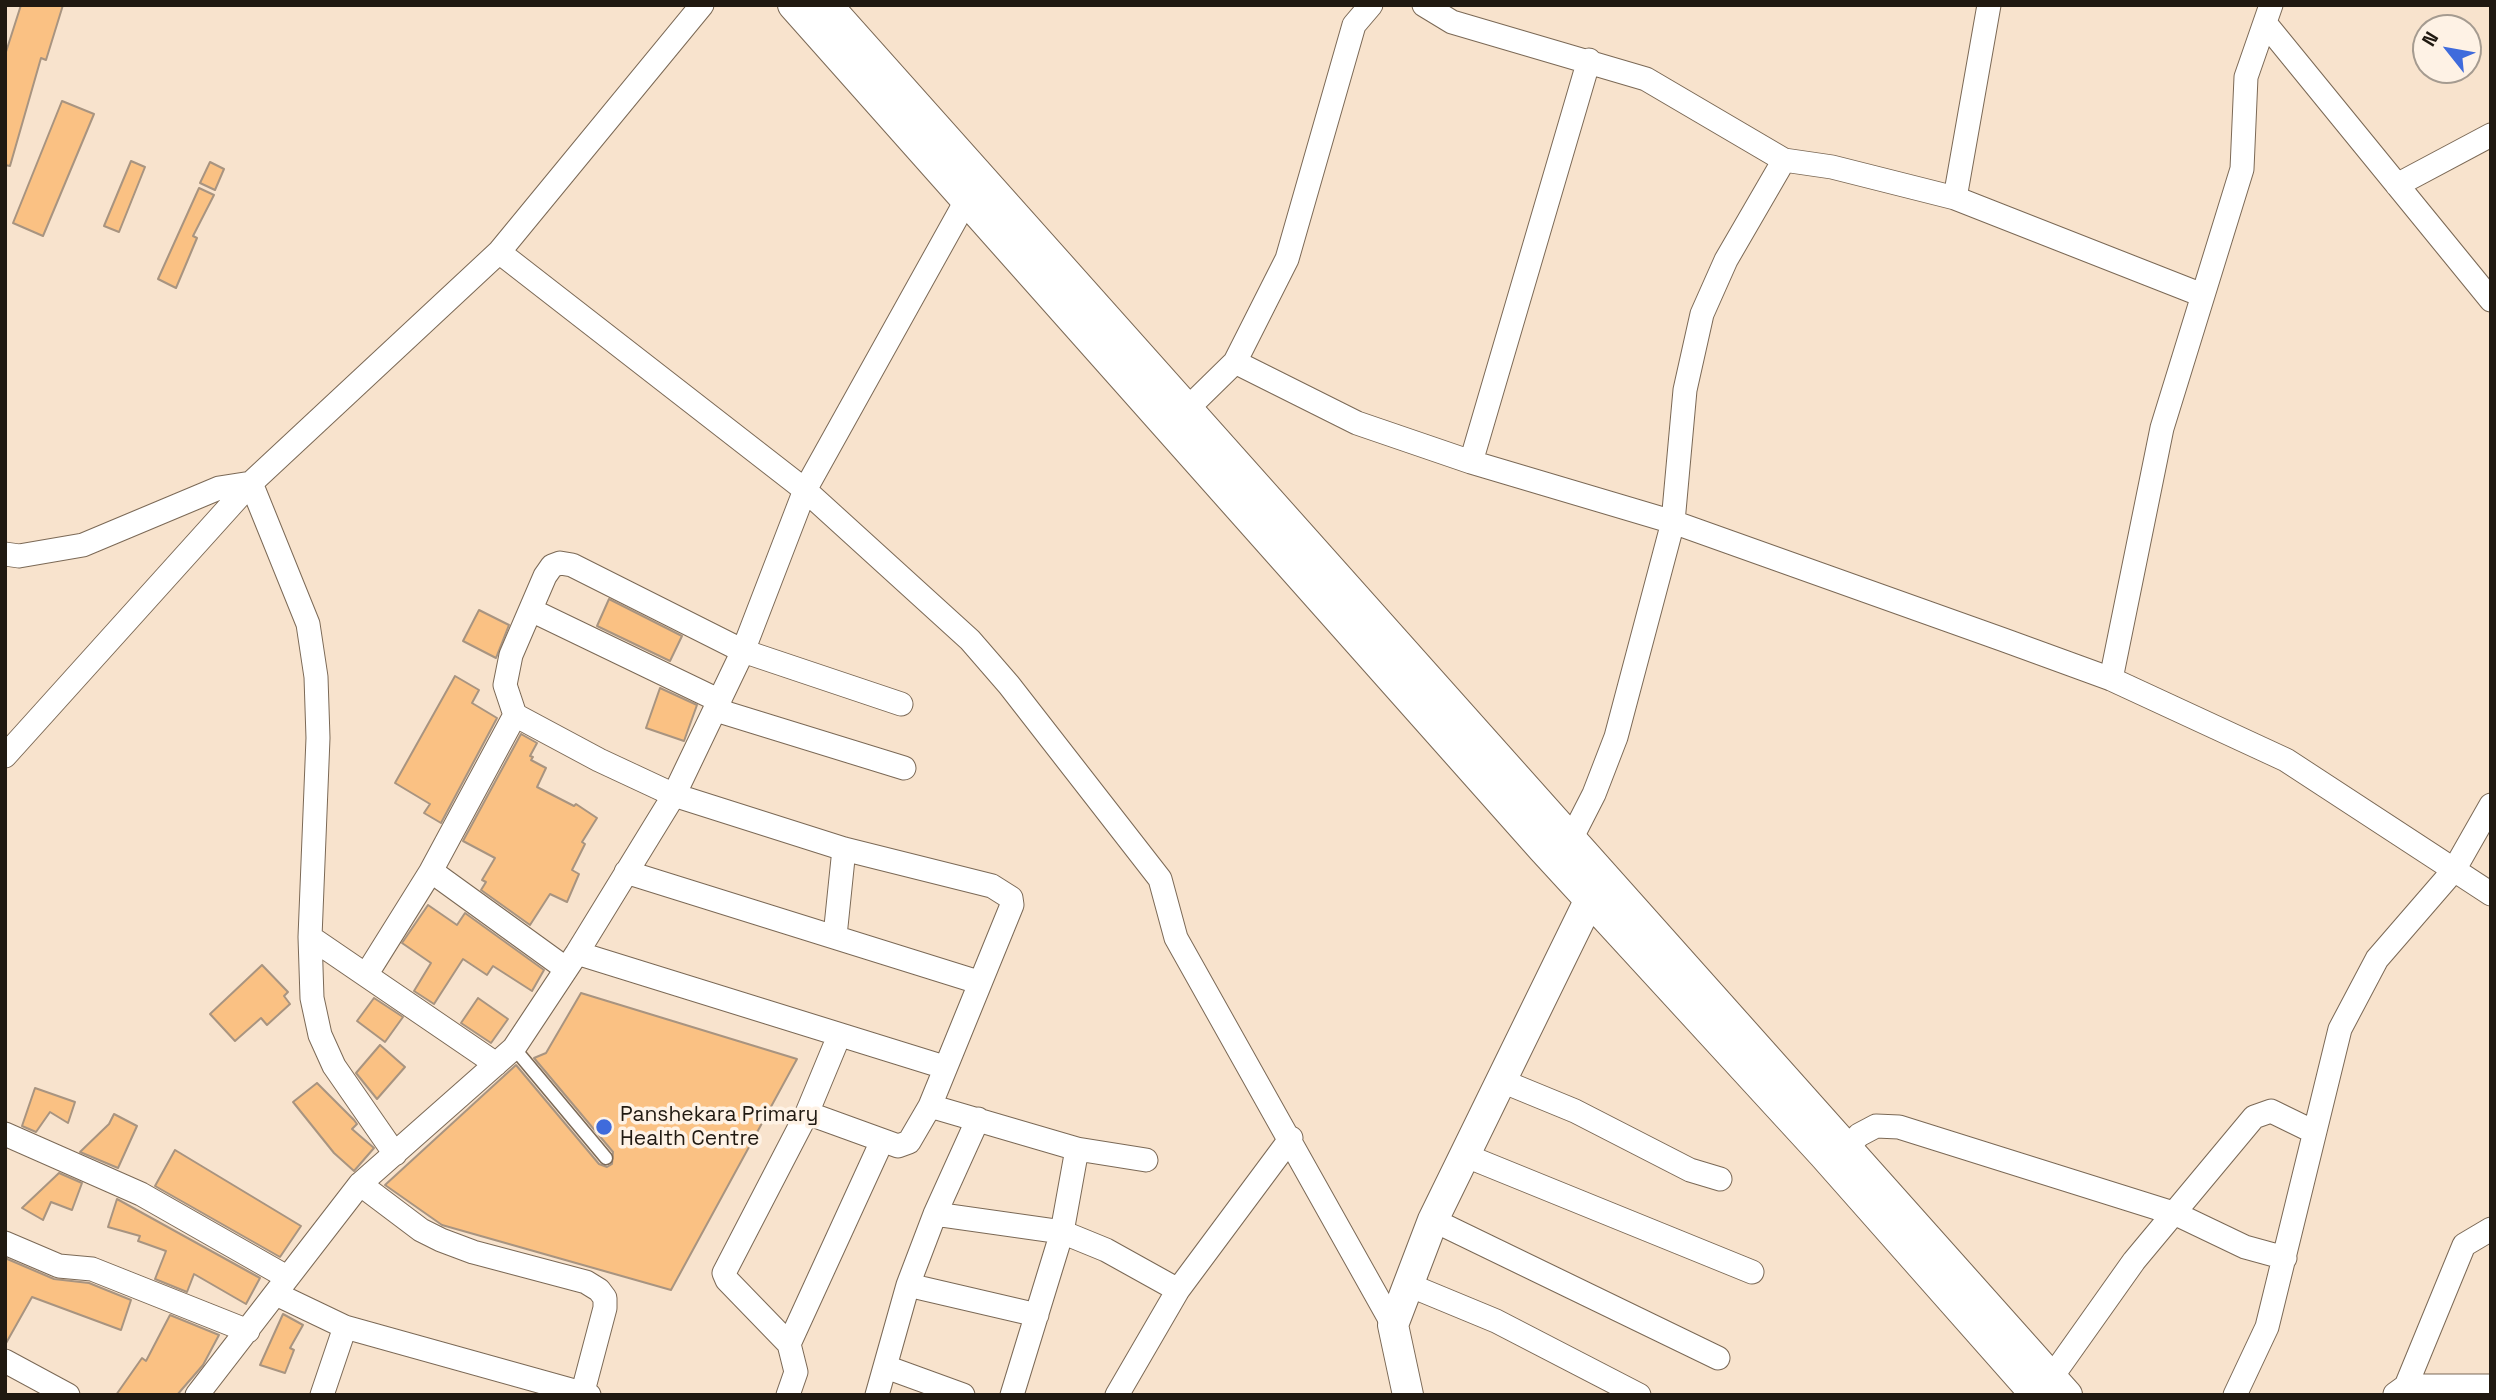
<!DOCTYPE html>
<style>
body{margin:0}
#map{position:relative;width:2496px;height:1400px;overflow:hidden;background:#f8e3cd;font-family:"Space Grotesk",sans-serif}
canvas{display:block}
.frame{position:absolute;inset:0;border:7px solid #201911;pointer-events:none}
.north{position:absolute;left:2412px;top:14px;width:70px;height:70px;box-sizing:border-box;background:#fef2e5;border:2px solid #a59b90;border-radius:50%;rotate:301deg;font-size:19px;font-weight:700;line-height:28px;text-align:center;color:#201911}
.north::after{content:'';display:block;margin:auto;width:24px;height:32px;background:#3f6bdc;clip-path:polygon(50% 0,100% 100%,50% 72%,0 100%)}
</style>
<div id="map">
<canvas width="2496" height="1400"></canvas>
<div class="frame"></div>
<div class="north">N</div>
</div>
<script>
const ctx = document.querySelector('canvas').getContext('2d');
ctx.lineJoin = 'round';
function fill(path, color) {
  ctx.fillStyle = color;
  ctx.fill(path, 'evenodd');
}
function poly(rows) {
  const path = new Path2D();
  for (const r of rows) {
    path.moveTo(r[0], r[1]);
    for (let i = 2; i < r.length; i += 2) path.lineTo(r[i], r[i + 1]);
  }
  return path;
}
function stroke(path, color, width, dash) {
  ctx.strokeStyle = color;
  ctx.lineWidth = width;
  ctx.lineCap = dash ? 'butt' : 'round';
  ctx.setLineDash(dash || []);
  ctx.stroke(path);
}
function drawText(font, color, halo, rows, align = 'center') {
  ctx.font = font + ' "Space Grotesk",sans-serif';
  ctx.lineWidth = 7;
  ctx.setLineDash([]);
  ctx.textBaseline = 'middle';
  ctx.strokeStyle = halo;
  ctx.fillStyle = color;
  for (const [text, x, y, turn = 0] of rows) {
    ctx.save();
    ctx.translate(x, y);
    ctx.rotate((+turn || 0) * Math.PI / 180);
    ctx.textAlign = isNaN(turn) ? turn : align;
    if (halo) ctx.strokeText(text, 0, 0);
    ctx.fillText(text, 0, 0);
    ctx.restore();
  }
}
const building = poly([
 [21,5,63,5,46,60,41,58,10,166,5,165,5,55,21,5],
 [62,101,94,114,43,236,13,223,62,101],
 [131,161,145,167,119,232,104,226,131,161],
 [210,162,224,169,215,190,200,183,210,162],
 [199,188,214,195,193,236,197,238,176,288,158,279,199,188],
 [609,599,682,636,670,661,597,626,609,599],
 [479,610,509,625,496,658,463,641,479,610],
 [455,676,479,690,472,703,497,718,441,823,424,813,430,804,395,783,455,676],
 [660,688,697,705,684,741,646,728,660,688],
 [521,734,537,743,530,756,533,757,531,760,546,768,537,787,574,806,576,804,597,818,582,842,585,844,572,870,579,874,567,902,550,894,530,925,481,890,486,882,482,880,495,858,463,841,521,734],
 [428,905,457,925,465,913,544,970,532,991,493,966,487,975,463,959,434,1004,414,991,431,963,402,943,428,905],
 [262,965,288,992,284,996,290,1004,267,1025,261,1018,235,1041,210,1014,262,965],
 [581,993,797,1059,671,1290,442,1225,385,1185,516,1065,599,1164,607,1167,612,1164,613,1152,534,1058,546,1053,581,993],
 [374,998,403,1017,385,1042,357,1021,374,998],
 [478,998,508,1019,491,1043,461,1023,478,998],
 [380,1045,405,1067,377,1099,356,1073,380,1045],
 [317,1083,354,1120,357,1124,352,1129,374,1148,354,1171,334,1153,293,1102,317,1083],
 [35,1088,75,1102,68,1123,50,1112,36,1132,22,1126,35,1088],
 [114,1114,137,1126,118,1168,80,1152,109,1124,114,1114],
 [175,1150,301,1226,280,1257,155,1186,175,1150],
 [59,1173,82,1183,72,1210,51,1202,43,1220,22,1208,59,1173],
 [117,1199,260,1278,246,1304,194,1274,187,1292,155,1279,166,1251,138,1241,140,1236,108,1227,117,1199],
 [5,1258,54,1279,89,1283,131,1300,121,1330,32,1297,5,1345,5,1258],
 [283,1314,303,1325,290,1348,294,1350,285,1373,260,1365,283,1314],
 [170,1315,219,1335,203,1365,177,1395,116,1395,142,1358,146,1361,170,1315]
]);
fill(building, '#fac183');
stroke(building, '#a89480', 2);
const service = poly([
 [514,1048,606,1158]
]);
const minor = poly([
 [1424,5,1452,22,1646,79,1784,160,1832,167,1955,198,2202,295],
 [2265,23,2491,300],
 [2397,185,2491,135],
 [1955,198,1989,5],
 [499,252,805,490,970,640,1009,685,1160,879,1176,938,1393,1325],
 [1235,362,1287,259,1354,25,1371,5],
 [1186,410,1235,362,1357,423,1471,462,1673,522,2004,640,2111,679,2286,760,2491,894],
 [1471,462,1589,60],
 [5,554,19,556,83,545,219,488,251,483,308,624,316,677,318,738,310,937,312,998,320,1035,334,1066,395,1154],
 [531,610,720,701],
 [2111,679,2162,428,2242,169,2246,77,2271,5],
 [716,710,904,768],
 [5,756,251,483,499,252,702,5],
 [1570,841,1594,794,1616,737,1673,522,1685,390,1702,314,1726,260,1784,160],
 [431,871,565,968],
 [626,872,978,982],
 [835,936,844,849],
 [310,937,496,1064],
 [577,953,944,1067],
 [366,975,431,871,515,715],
 [1502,1081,1575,1111,1690,1170,1720,1179],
 [930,1106,1077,1149,1146,1160],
 [807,1113,898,1146,909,1142,930,1106,1012,905,1011,898,992,886,844,849,674,795,599,760,515,715,505,685,511,655,545,576,552,566,560,563,572,565,743,651,901,704],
 [5,1134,141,1194,285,1276],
 [1848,1147,1859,1135,1876,1126,1899,1127,2176,1214,2245,1247,2285,1258],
 [1464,1155,1752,1272],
 [360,1184,421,1230,441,1240,473,1252,586,1282,599,1290,605,1298,605,1308,582,1395],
 [935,1214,1062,1232,1106,1250,1178,1290],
 [1433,1220,1718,1358],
 [5,1243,59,1266,92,1269,248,1331],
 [908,1285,1037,1315],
 [1409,1285,1496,1321,1639,1395],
 [276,1294,345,1327,589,1395],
 [789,1344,727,1280,724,1273,807,1113,839,1036],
 [5,1361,68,1395],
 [886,1367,963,1395],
 [2051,1378,2134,1261,2254,1117,2271,1111,2314,1132],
 [2406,1386,2464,1245,2491,1229],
 [2395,1394,2406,1386,2491,1386],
 [197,1395,360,1184,514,1048,577,953,674,795,743,651,805,490,967,199],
 [322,1395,345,1327],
 [788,1395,796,1372,789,1344,882,1141],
 [877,1395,908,1285,935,1214,978,1119],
 [1012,1395,1062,1232,1077,1149],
 [1117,1395,1178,1290,1291,1138],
 [2235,1395,2267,1327,2340,1029,2377,959,2454,870,2491,805]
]);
const tertiary = poly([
 [793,5,1543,849,1823,1154,2036,1395],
 [827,5,2067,1395],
 [1408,1395,1393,1325,1433,1220,1590,899]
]);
stroke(service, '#7b6956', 15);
stroke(minor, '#7b6956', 25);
stroke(tertiary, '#7b6956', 32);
stroke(service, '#fff', 12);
stroke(minor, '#fff', 23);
stroke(tertiary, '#fff', 30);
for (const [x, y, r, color] of [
 [604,1127,9,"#3f6bdc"]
]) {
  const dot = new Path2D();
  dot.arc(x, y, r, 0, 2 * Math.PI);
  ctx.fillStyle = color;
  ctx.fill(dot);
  stroke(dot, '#fef2e5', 2.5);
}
drawText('21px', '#201911', '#fef2e5', [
 ["Panshekara Primary",620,1115],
 ["Health Centre",620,1139]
], 'left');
</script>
